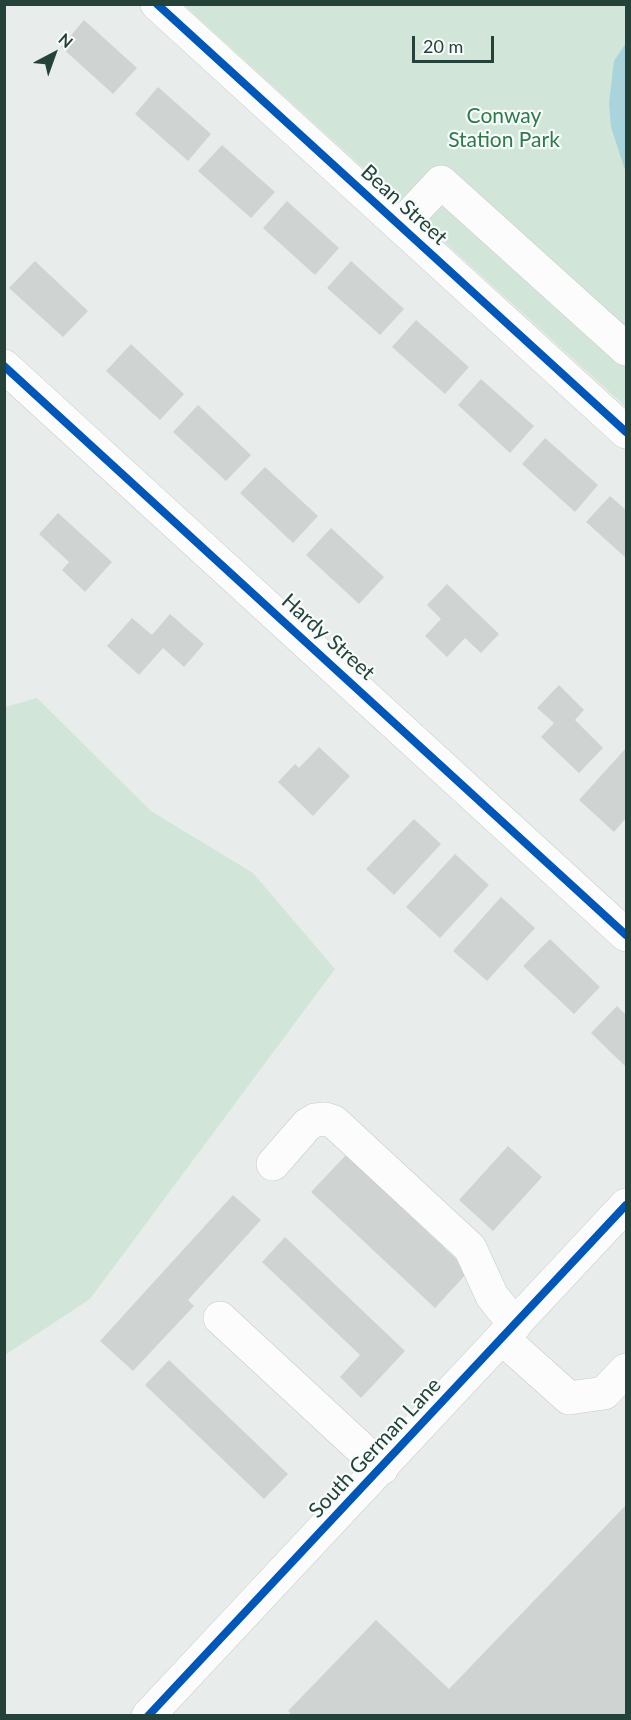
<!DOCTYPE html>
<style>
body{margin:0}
#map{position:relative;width:631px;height:1720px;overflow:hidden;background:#e8edeb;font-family:Lato,sans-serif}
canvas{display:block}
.frame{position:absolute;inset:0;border:6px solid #24423a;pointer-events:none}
.north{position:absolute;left:24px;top:24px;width:60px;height:60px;-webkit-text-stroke:4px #f7fbf9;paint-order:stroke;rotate:41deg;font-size:16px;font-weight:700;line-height:24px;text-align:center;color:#24423a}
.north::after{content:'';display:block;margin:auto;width:21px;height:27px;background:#24423a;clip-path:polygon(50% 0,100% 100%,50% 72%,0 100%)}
.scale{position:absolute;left:412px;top:36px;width:82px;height:27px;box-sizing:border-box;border:3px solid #24423a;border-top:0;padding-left:8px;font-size:18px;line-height:21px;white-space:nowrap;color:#24423a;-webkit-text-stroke:4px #f7fbf9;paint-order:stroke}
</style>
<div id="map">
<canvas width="631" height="1720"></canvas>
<div class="frame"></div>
<div class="north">N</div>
<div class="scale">20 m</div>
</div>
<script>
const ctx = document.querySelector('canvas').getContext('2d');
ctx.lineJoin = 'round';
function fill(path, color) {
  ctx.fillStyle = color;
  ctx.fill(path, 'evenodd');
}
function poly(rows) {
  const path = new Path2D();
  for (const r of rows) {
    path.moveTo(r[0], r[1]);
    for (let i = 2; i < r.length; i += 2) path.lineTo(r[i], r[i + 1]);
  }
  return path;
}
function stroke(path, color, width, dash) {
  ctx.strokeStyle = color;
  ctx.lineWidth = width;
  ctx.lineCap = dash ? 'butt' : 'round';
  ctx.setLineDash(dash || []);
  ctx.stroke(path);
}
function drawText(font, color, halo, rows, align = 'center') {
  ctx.font = font + ' Lato,sans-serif';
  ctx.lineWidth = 4.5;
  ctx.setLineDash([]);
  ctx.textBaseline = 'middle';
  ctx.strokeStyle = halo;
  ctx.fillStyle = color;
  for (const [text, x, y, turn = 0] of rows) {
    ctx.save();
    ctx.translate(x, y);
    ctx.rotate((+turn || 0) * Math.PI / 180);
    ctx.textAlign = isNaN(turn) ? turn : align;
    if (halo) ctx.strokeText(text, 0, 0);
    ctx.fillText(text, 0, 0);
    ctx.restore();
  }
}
fill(poly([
 [184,5,626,5,626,407],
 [37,698,151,811,253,873,335,969,90,1299,5,1355,5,707]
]), '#d1e6d8');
fill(poly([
 [626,43,626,173,611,127,609,103,614,61]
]), '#a9d4db');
fill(poly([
 [84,20,137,68,113,94,61,47],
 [158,87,211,134,188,161,135,114],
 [222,145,275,192,251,218,198,171],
 [287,201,339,248,315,275,263,228],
 [35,261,88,311,63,337,9,288],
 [351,261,404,309,380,335,327,288],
 [416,320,469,367,445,394,392,347],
 [131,344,184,394,160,420,106,371],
 [481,379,534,426,510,453,458,405],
 [198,405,251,455,226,481,173,432],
 [545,438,598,485,575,512,522,464],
 [265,467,318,516,293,543,240,493],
 [610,496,626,510,626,558,586,522],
 [58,513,112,562,85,592,62,570,69,562,39,534],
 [331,528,384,577,359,604,306,555],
 [447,584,499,634,481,653,465,638,447,657,425,636,441,619,427,605],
 [170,614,204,644,184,667,163,648,139,675,107,646,132,618,152,635],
 [559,685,584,710,575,720,603,748,579,773,541,737,554,723,537,708],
 [319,747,350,776,313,816,278,782,295,764,299,768],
 [626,748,626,818,614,832,579,800],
 [414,819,441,844,394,895,366,869],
 [455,854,489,885,440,938,406,907],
 [501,897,535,928,487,981,453,951],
 [550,939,600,987,574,1014,523,966],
 [617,1006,626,1015,626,1067,591,1033],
 [508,1146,542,1177,493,1231,459,1200],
 [346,1155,469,1271,435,1308,311,1192],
 [233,1195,261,1220,188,1300,194,1306,133,1371,100,1341],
 [285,1237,405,1351,361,1398,340,1377,360,1355,262,1262],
 [169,1360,288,1474,264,1499,145,1385],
 [626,1505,626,1716,293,1716,288,1711,376,1620,449,1689]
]), '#cfd4d2');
const minor = poly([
 [157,4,626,432],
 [400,226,441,182,626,349],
 [4,366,626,935],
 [273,1164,307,1125,315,1120,325,1119,334,1122,470,1248,492,1296,515,1325],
 [220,1318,382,1468],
 [502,1338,569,1398,604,1393,626,1370],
 [148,1716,626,1205]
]);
stroke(minor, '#c5cac8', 34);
stroke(minor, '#fcfcfc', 33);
stroke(poly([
 [157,4,626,432],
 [4,366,626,935],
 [148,1716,626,1205]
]), '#0057b8', 8);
drawText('21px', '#2d7a4b', '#f7fbf9', [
 ["Conway",504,116],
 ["Station Park",504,140]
]);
drawText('21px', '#24423a', '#f7fbf9', [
 ["Bean Street",404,205,42],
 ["Hardy Street",328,637,42],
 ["South German Lane",375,1448,-47]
]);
</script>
